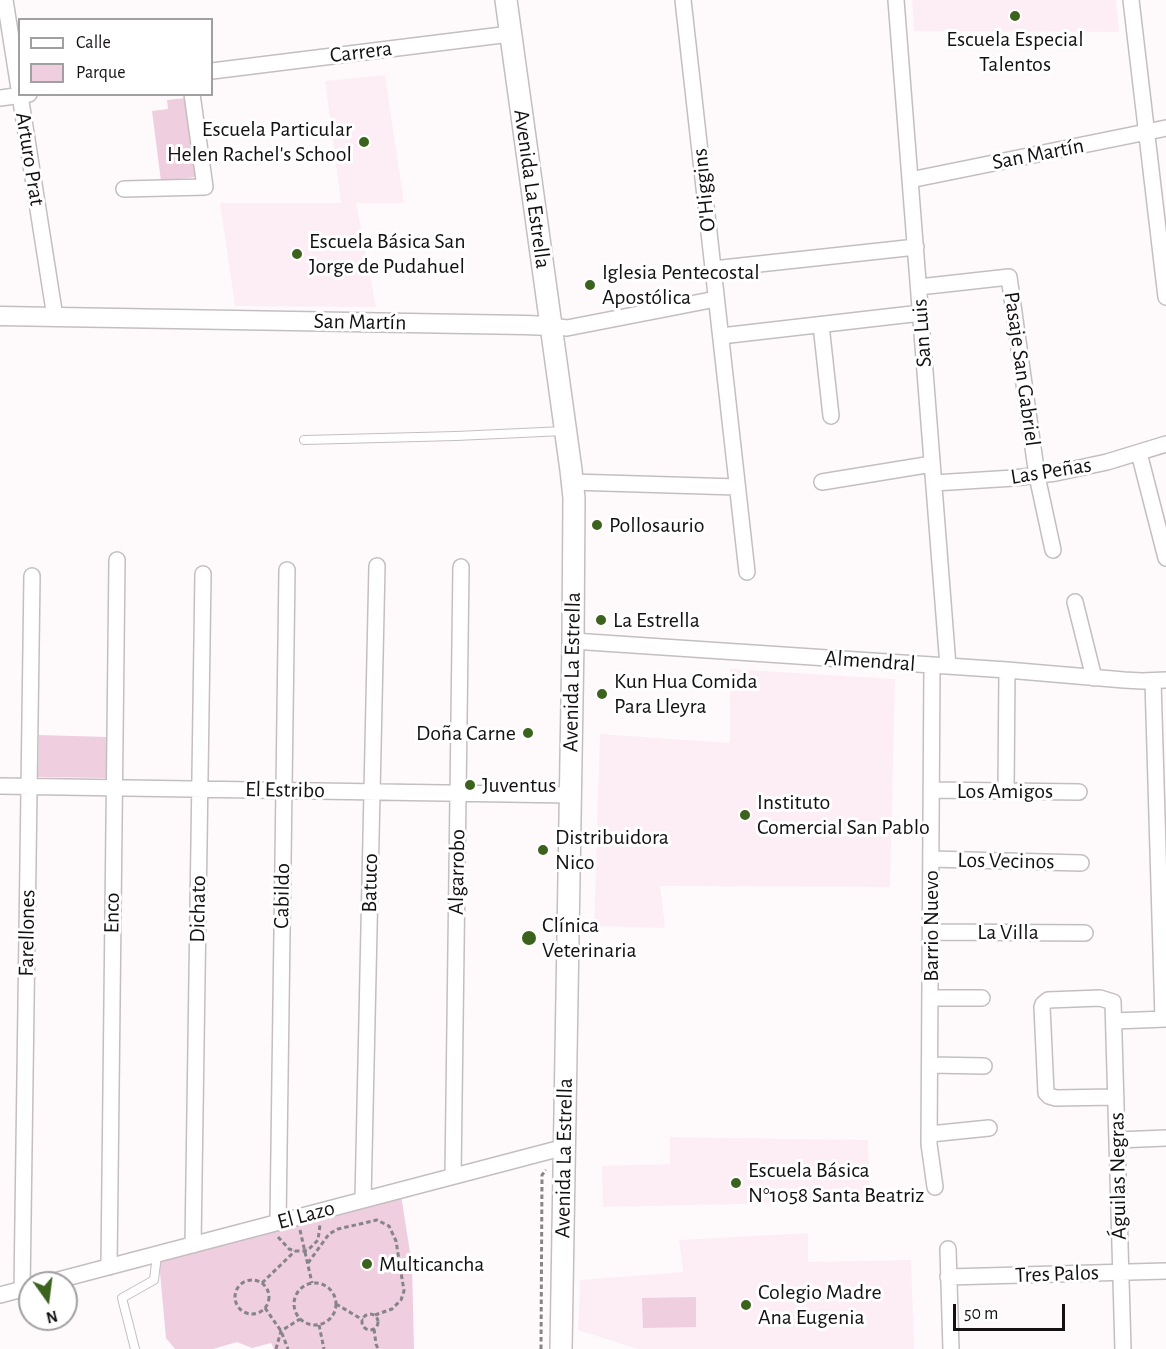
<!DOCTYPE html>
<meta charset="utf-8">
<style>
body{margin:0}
#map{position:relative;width:1166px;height:1349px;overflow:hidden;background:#fefafc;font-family:"Alegreya Sans",sans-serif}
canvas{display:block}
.legend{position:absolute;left:18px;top:18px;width:195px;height:78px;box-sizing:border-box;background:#fff;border:2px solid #a1a0a1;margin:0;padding:8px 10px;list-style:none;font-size:18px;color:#141113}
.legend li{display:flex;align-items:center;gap:12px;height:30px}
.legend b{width:30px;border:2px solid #a1a0a1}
.north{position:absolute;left:18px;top:1271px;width:60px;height:60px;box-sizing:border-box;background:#fff;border:2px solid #a1a0a1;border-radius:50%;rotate:166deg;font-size:16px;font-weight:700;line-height:24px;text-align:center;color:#141113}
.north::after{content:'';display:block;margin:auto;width:21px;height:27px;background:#3c631d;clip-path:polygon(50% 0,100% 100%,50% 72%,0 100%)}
.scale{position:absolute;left:953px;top:1304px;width:112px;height:27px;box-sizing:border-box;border:3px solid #141113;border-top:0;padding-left:8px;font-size:18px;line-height:21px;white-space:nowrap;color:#141113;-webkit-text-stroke:4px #fff;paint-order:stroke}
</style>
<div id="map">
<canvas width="1166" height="1349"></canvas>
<ul class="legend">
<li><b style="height:8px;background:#fff"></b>Calle</li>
<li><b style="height:16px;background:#efcee0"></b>Parque</li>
</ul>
<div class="north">N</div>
<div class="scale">50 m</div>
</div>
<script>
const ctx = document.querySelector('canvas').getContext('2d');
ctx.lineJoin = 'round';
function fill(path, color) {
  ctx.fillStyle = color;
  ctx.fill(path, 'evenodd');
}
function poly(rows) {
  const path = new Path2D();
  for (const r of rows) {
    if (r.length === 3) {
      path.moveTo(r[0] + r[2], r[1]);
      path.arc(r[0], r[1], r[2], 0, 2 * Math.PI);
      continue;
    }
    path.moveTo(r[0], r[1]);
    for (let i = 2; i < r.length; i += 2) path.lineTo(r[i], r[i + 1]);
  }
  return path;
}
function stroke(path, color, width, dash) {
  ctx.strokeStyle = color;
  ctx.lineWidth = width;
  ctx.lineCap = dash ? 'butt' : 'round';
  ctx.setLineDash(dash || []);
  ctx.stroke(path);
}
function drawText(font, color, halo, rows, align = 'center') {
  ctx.font = font + ' "Alegreya Sans",sans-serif';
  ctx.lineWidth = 6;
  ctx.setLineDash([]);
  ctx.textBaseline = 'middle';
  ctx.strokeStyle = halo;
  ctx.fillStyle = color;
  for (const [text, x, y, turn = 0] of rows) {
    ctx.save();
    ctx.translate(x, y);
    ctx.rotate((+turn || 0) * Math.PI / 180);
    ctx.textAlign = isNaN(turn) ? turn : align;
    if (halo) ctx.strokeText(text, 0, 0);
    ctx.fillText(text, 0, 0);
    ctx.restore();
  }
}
fill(poly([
 [912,0,1116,0,1119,32,914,31],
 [385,75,404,203,356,203,376,307,235,306,220,203,341,203,325,81],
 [730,669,895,679,890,887,660,886,665,928,594,926,600,734,730,743],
 [670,1137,868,1140,870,1201,603,1207,602,1166,670,1164],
 [808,1233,808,1262,911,1260,914,1349,638,1349,578,1330,580,1280,683,1272,679,1240]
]), '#fdeef6');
fill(poly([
 [186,98,196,177,161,181,152,111,168,109,167,100],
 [39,735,107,737,106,778,38,777],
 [401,1195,412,1265,414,1349,274,1349,271,1343,252,1348,237,1342,213,1349,175,1349,166,1338,159,1262],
 [696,1297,696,1327,643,1328,642,1298]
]), '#efcee0');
const service = poly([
 [304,440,456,436,564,431],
 [135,1349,122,1298,154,1280,157,1255]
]);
const minor = poly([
 [5,0,55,317],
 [683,0,747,572],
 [896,0,948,666],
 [1131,0,1166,297],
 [212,71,510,34],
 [0,98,29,94],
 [910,180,1166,128],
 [124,189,205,187,192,94],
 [713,269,916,247],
 [919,287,1009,277,1037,476,1053,550],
 [821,325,831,416],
 [551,326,567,328,716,299],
 [721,336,921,313],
 [1139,453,1166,558],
 [572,482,737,487],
 [822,482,932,464],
 [934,483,1014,478,1056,473,1107,462,1166,444],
 [1075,602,1094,678],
 [573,641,1007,670,1124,680,1142,681,1166,680],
 [932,665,929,1144,935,1187],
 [1153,681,1163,1019],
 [0,786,570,795],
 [931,790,1079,792],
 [1006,791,1007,670],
 [931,859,1081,863],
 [931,932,1085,933],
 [930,998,982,998],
 [1114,1021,1166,1019],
 [930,1065,984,1066],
 [1116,1097,1056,1098,1049,1096,1046,1093,1042,1007,1043,1004,1048,1000,1100,998,1113,1002,1123,1349],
 [930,1134,989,1128],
 [1117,1140,1166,1138],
 [453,1176,461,567],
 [363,1200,377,566],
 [278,1222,287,570],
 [193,1245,203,574],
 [948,1249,951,1349],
 [109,1267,117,560],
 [948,1277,1166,1271],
 [47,1283,565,1147],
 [22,1290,32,576],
 [0,1295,30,1287]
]);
const tertiary = poly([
 [0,316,525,325,551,326]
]);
const secondary = poly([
 [506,0,571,470,574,498,573,641,561,1349]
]);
stroke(service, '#c5bec1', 10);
stroke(minor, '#c5bec1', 18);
stroke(tertiary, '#c5bec1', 21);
stroke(secondary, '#c5bec1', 24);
stroke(poly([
 [300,1230,312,1283],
 [278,1237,289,1249,295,1251,304,1251,308,1250,318,1240,320,1225],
 [308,1263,329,1234,338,1229,377,1220,389,1226,396,1241,404,1291,401,1300,392,1309,375,1315],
 [252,1297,17],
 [262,1283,295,1251],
 [315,1304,21],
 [336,1304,363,1320],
 [265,1308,281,1331,288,1349],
 [370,1322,8],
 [319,1325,324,1349],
 [374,1329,376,1344,378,1349],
 [276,1349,281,1331,300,1319],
 [541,1349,542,1175,546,1170]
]), '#878486', 3, [4.5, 3]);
stroke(service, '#fff', 8);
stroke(minor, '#fff', 15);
stroke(tertiary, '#fff', 18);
stroke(secondary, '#fff', 21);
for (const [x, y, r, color] of [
 [1015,16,6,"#3c631d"],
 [364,142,6,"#3c631d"],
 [297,254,6,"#3c631d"],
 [590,285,6,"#3c631d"],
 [597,525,6,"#3c631d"],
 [601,620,6,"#3c631d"],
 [602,694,6,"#3c631d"],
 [528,733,6,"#3c631d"],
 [470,785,6,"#3c631d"],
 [745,815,6,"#3c631d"],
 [543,850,6,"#3c631d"],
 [529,938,8,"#3c631d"],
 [736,1183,6,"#3c631d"],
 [367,1264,6,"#3c631d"],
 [746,1305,6,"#3c631d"]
]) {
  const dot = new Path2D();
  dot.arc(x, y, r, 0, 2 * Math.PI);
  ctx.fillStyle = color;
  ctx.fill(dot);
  stroke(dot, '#fff', 2);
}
drawText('22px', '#141113', '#fff', [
 ["Escuela Especial",1015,39,"center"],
 ["Talentos",1015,64,"center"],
 ["Escuela Particular",352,129,"right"],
 ["Helen Rachel's School",352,154,"right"],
 ["Escuela Básica San",309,241],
 ["Jorge de Pudahuel",309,266],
 ["Iglesia Pentecostal",602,272],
 ["Apostólica",602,297],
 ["Pollosaurio",609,525],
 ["La Estrella",613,620],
 ["Kun Hua Comida",614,681],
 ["Para Lleyra",614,706],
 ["Doña Carne",516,733,"right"],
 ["Juventus",482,785],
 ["Instituto",757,802],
 ["Comercial San Pablo",757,827],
 ["Distribuidora",555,837],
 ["Nico",555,862],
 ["Clínica",542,925],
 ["Veterinaria",542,950],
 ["Escuela Básica",748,1170],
 ["N°1058 Santa Beatriz",748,1195],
 ["Multicancha",379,1264],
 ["Colegio Madre",758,1292],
 ["Ana Eugenia",758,1317]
], 'left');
drawText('22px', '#141113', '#fff', [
 ["Carrera",361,52,-7],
 ["San Martín",1038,154,-11],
 ["Arturo Prat",30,159,81],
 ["Avenida La Estrella",532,189,82],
 ["O'Higgins",704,190,-96],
 ["San Martín",360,322,1],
 ["San Luis",922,333,-94],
 ["Pasaje San Gabriel",1022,369,82],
 ["Las Peñas",1051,471,-9],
 ["Almendral",870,661,4],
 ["Avenida La Estrella",572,672,-89],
 ["El Estribo",285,790,1],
 ["Los Amigos",1005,791],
 ["Los Vecinos",1006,861,1],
 ["Algarrobo",457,872,-89],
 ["Batuco",370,883,-89],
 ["Cabildo",282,896,-89],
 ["Dichato",198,909,-89],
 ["Enco",112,913,-89],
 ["Barrio Nuevo",931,926,-90],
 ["La Villa",1008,932],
 ["Farellones",27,933,-89],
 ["Avenida La Estrella",564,1158,-89],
 ["Águilas Negras",1118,1176,-91],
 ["El Lazo",306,1215,-15],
 ["Tres Palos",1057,1274,-2]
]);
</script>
